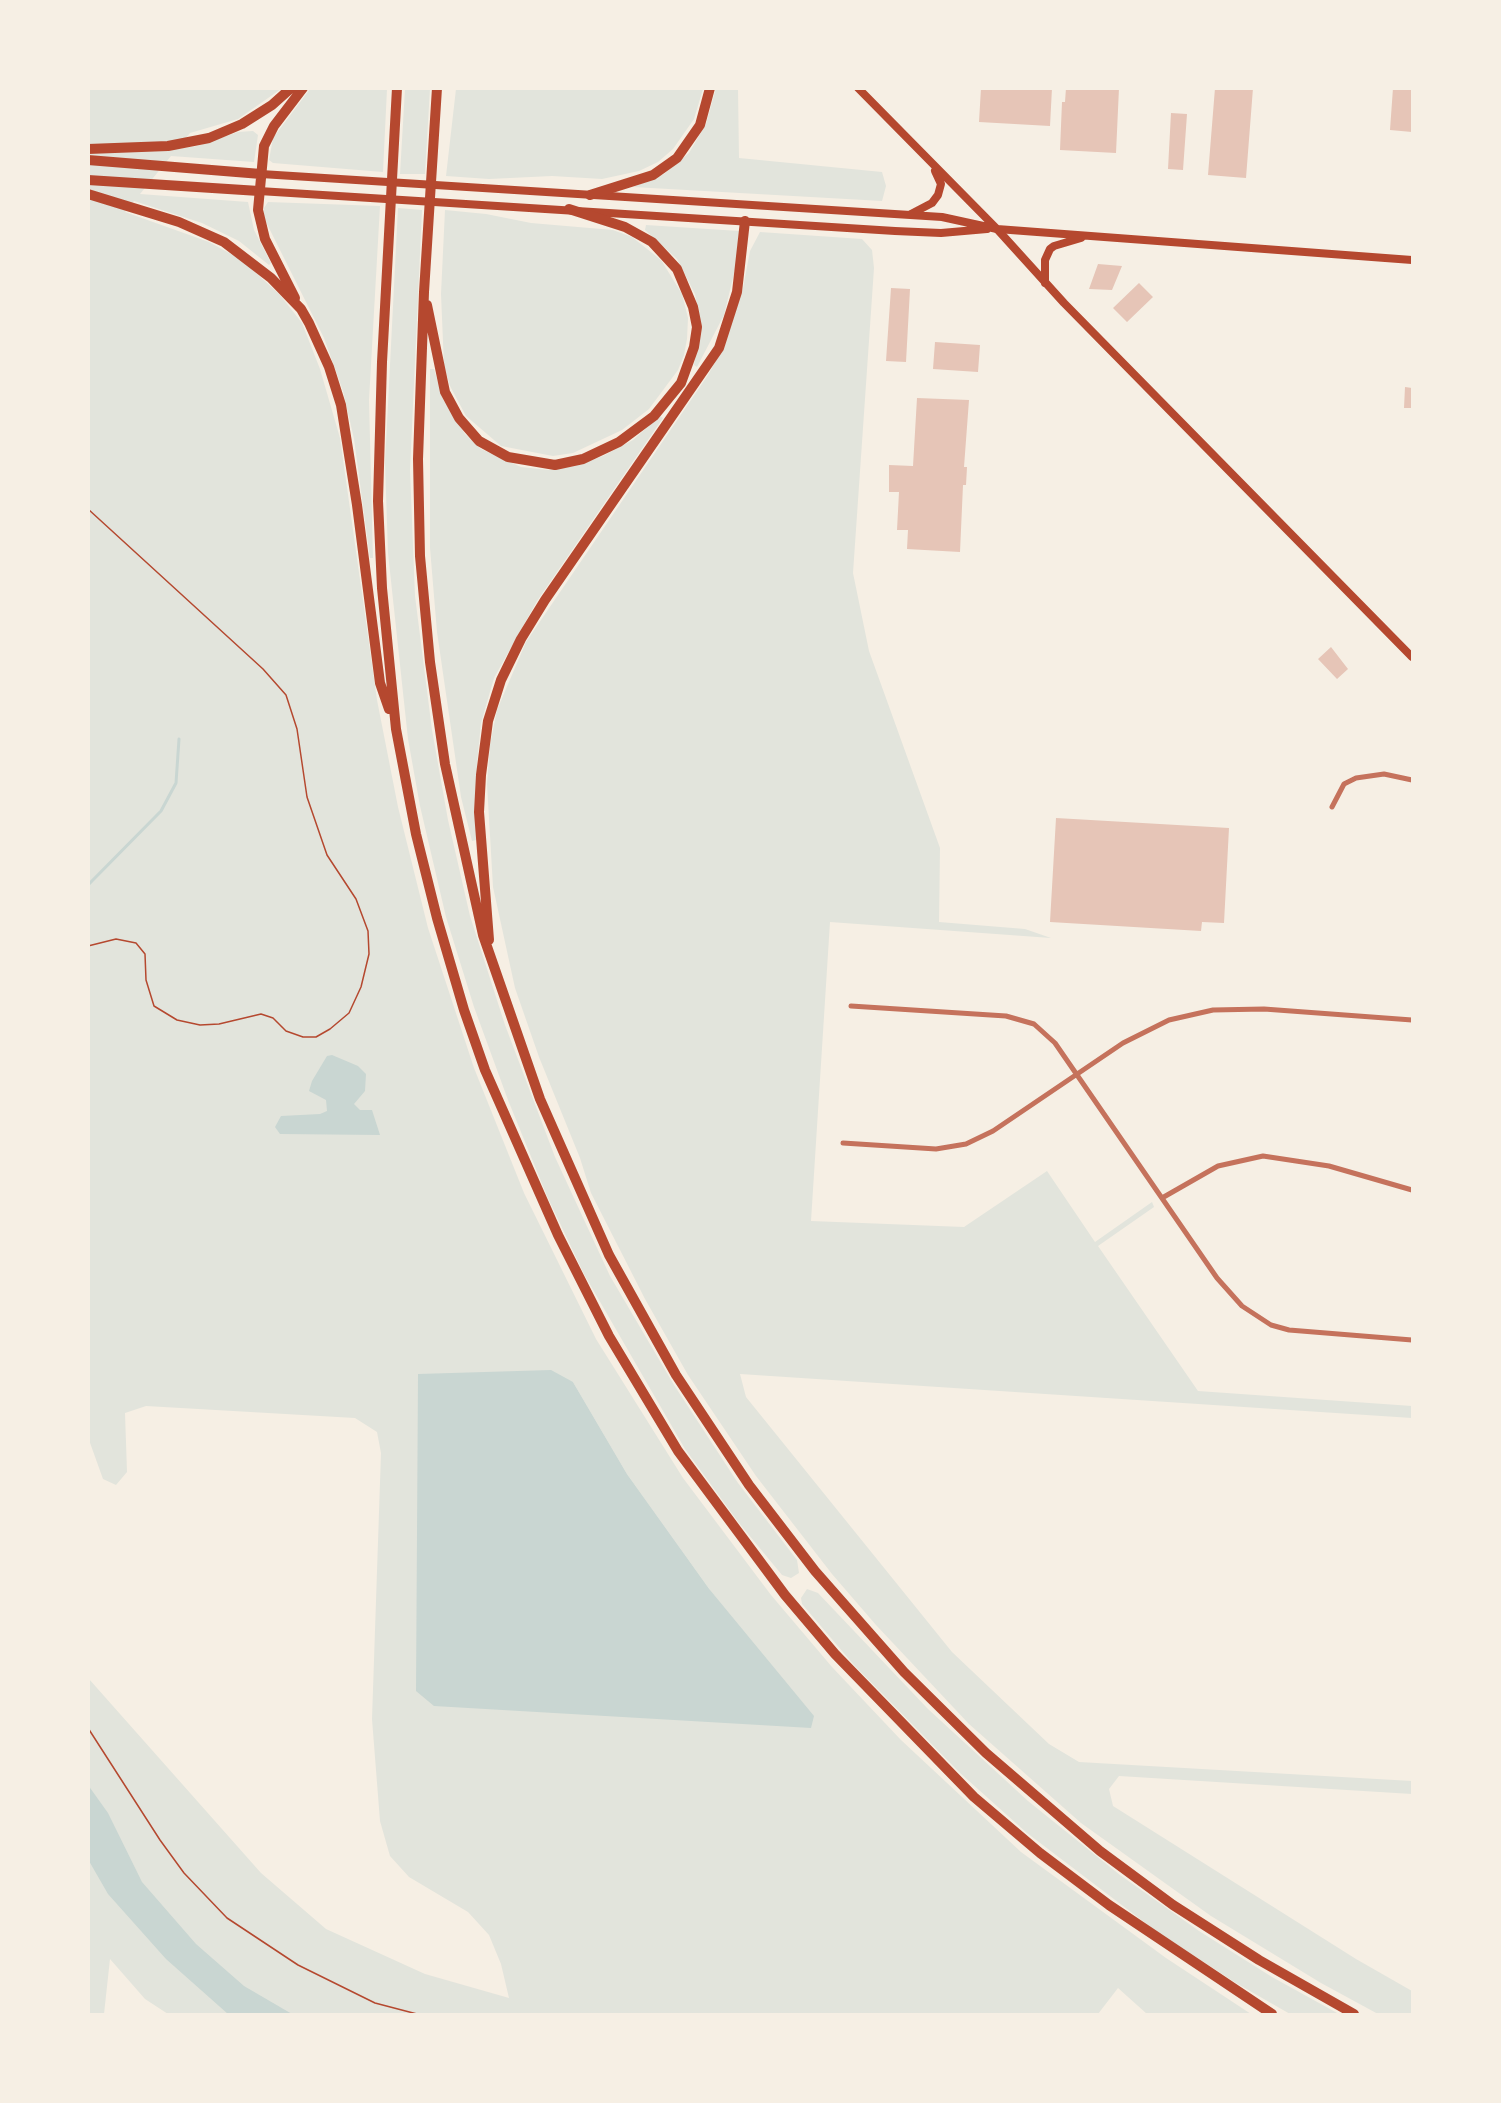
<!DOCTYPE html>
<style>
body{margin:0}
#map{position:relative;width:1501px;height:2103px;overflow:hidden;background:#f6efe4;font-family:Signika,sans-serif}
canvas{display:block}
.frame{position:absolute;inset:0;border:90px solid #f6efe4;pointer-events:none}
</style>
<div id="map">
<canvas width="1501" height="2103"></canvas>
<div class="frame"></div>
</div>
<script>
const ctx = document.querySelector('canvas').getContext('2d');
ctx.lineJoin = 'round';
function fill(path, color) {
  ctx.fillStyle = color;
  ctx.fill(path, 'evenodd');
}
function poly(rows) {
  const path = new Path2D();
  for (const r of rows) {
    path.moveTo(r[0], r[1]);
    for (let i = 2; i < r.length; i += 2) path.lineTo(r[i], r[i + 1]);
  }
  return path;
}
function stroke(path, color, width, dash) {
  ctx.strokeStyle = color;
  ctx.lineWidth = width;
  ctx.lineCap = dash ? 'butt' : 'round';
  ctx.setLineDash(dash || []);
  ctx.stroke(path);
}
fill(poly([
 [716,88,738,89,739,158,882,172,886,186,882,201,633,187,664,174,689,153,706,124],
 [89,89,281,89,238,119,190,133,177,149,197,146,238,132,253,131,258,135,254,162,171,156,140,194,248,202,254,230,271,263,269,265,239,241,202,223,134,201,125,212,209,242,242,260,280,295,302,323,320,369,340,438,377,700,398,807,428,928,474,1068,524,1193,596,1339,683,1478,771,1595,832,1667,901,1740,1021,1852,1166,1958,1251,2014,1147,2014,1118,1988,1098,2014,168,2014,145,1999,110,1959,104,2014,89,2014,89,1679,261,1873,326,1929,425,1974,509,1998,501,1964,489,1935,468,1912,409,1877,390,1856,380,1821,372,1719,381,1453,377,1432,355,1418,146,1406,125,1413,127,1472,116,1485,103,1479,89,1440],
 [418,1374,573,1382,627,1474,710,1590],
 [310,89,387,89,383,172,273,163,269,160,273,138],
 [405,89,430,89,425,174,400,174],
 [456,89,456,88,703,89,694,119,673,149,658,162,639,171,602,179,552,176,489,179,446,176],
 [268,202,380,206,369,400,373,558,370,558,354,439,343,391,324,338,263,216,264,208],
 [398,208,422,210,410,470,415,596,432,730,448,820,470,916,505,1025,555,1157,610,1276,674,1385,738,1483,797,1560,799,1573,791,1578,782,1575,739,1523,685,1449,584,1274,547,1196,508,1100,474,1007,446,917,420,806,408,739,388,553,385,463],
 [445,210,486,214,531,223,613,230,632,237,661,260,682,294,688,318,687,339,684,355,678,370,649,409,622,430,573,453,553,456,501,446,466,416,450,386,444,366,441,294],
 [646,225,739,231,736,265,724,315,697,367,694,365,700,322,695,294,677,259,645,230],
 [760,232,862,239,872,250,874,268,853,573,869,651,940,848,939,922,1025,929,1051,938,830,922,811,1221,964,1227,1047,1171,1095,1242,1152,1202,1154,1207,1098,1246,1198,1391,1412,1406,1412,1418,740,1374,746,1397,952,1652,1049,1744,1079,1762,1412,1781,1412,1794,1119,1776,1109,1789,1113,1806,1356,1959,1412,1991,1412,2014,1378,2014,1321,1983,1211,1916,1081,1823,969,1724,876,1625,832,1574,756,1476,688,1375,645,1299,591,1193,580,1158,539,1057,515,988,493,887,487,784,490,745,497,710,526,642,708,375,722,350,743,288,750,251],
 [430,369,434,369,443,399,465,434,481,449,521,467,549,470,575,466,603,456,633,440,660,416,663,418,537,601,494,678,481,723,477,763,476,840,472,841,461,797,437,632,430,548],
 [807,1589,818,1593,928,1709,1028,1801,1120,1875,1199,1931,1272,1977,1339,2014,1290,2014,1236,1983,1156,1931,1027,1833,960,1773,854,1665,802,1604,801,1598]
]), '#e2e4dc');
fill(poly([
 [332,1055,358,1066,366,1074,365,1091,354,1104,360,1110,372,1110,380,1135,280,1134,275,1127,281,1116,320,1114,327,1111,326,1100,309,1091,312,1081,327,1056],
 [551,1370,573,1382,627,1474,710,1590,814,1716,811,1728,434,1706,416,1691,418,1374],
 [88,1785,108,1813,142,1882,196,1944,244,1986,292,2014,228,2014,166,1959,108,1894,89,1861]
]), '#c9d6d2');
stroke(poly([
 [88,885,161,811,176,783,179,739]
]), '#c9d6d2', 3);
fill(poly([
 [981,88,1052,88,1050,126,979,122],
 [1066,88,1119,88,1116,153,1060,150,1062,102,1065,102],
 [1215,88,1253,88,1246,178,1208,175],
 [1393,88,1412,88,1412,132,1390,130],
 [1171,113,1187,114,1183,170,1168,169],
 [1098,264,1122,266,1112,290,1089,289],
 [1139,283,1153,297,1127,322,1113,308],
 [891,288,910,289,906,362,886,361],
 [935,342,980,345,978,372,933,369],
 [1405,387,1412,388,1412,408,1404,408],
 [917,398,969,400,964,467,967,467,966,485,963,485,960,552,907,549,908,530,897,530,899,492,889,492,889,465,913,466],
 [1331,647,1348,669,1337,679,1318,659],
 [1056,818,1229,828,1224,923,1202,922,1201,931,1050,922]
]), '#e6c5b7');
stroke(poly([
 [88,509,263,669,286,695,297,729,307,797,327,855,356,899,368,931,369,954,361,987,349,1013,330,1029,316,1037,303,1037,286,1031,273,1018,261,1014,219,1024,200,1025,177,1020,154,1006,146,980,145,954,136,943,116,939,88,946],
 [88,1728,160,1840,184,1873,227,1918,298,1965,375,2003,417,2014]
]), '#b5482f', 1.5);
stroke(poly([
 [1332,807,1344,784,1356,778,1384,774,1412,780],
 [851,1006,1006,1016,1034,1024,1055,1043,1217,1278,1242,1306,1271,1325,1289,1330,1412,1340],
 [843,1143,936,1149,966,1144,993,1131,1123,1043,1169,1020,1213,1010,1264,1009,1412,1020],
 [1162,1198,1218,1166,1263,1156,1329,1166,1412,1190]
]), '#c5725c', 5);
stroke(poly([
 [997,229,1064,303,1412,657]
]), '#b5482f', 8);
stroke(poly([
 [858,88,996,228],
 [261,174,942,217,997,229,1412,260],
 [259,191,895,231,941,233,987,229],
 [911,214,932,203,938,195,941,184,935,171],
 [1045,283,1045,260,1050,249,1054,246,1081,238]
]), '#b5482f', 8);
stroke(poly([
 [397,88,382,362,378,501,382,588,396,729,416,834,437,918,464,1010,485,1070,558,1235,609,1336,678,1451,785,1595,835,1654,974,1797,1040,1853,1109,1905,1272,2014],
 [437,88,424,292,418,459,420,556,430,662,445,764,483,935,540,1099,609,1255,676,1375,749,1485,815,1571,904,1672,986,1753,1100,1851,1173,1905,1259,1960,1354,2014],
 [88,149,168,146,209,138,242,124,272,105,291,88],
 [88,160,261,174],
 [88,180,259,191],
 [88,194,179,222,224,242,271,278,301,309,309,323,329,367,341,405,357,505,380,683,389,709],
 [590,195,653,175,677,158,700,125,710,88],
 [295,298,265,239,258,210,264,146,274,126,303,88],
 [427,305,445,392,459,418,479,441,508,457,555,465,583,459,619,442,654,416,681,383,694,347,697,327,693,307,677,269,652,242,625,227,569,209],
 [489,940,479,812,481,775,488,721,501,680,521,639,545,600,719,348,737,292,745,221]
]), '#b5482f', 10);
</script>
